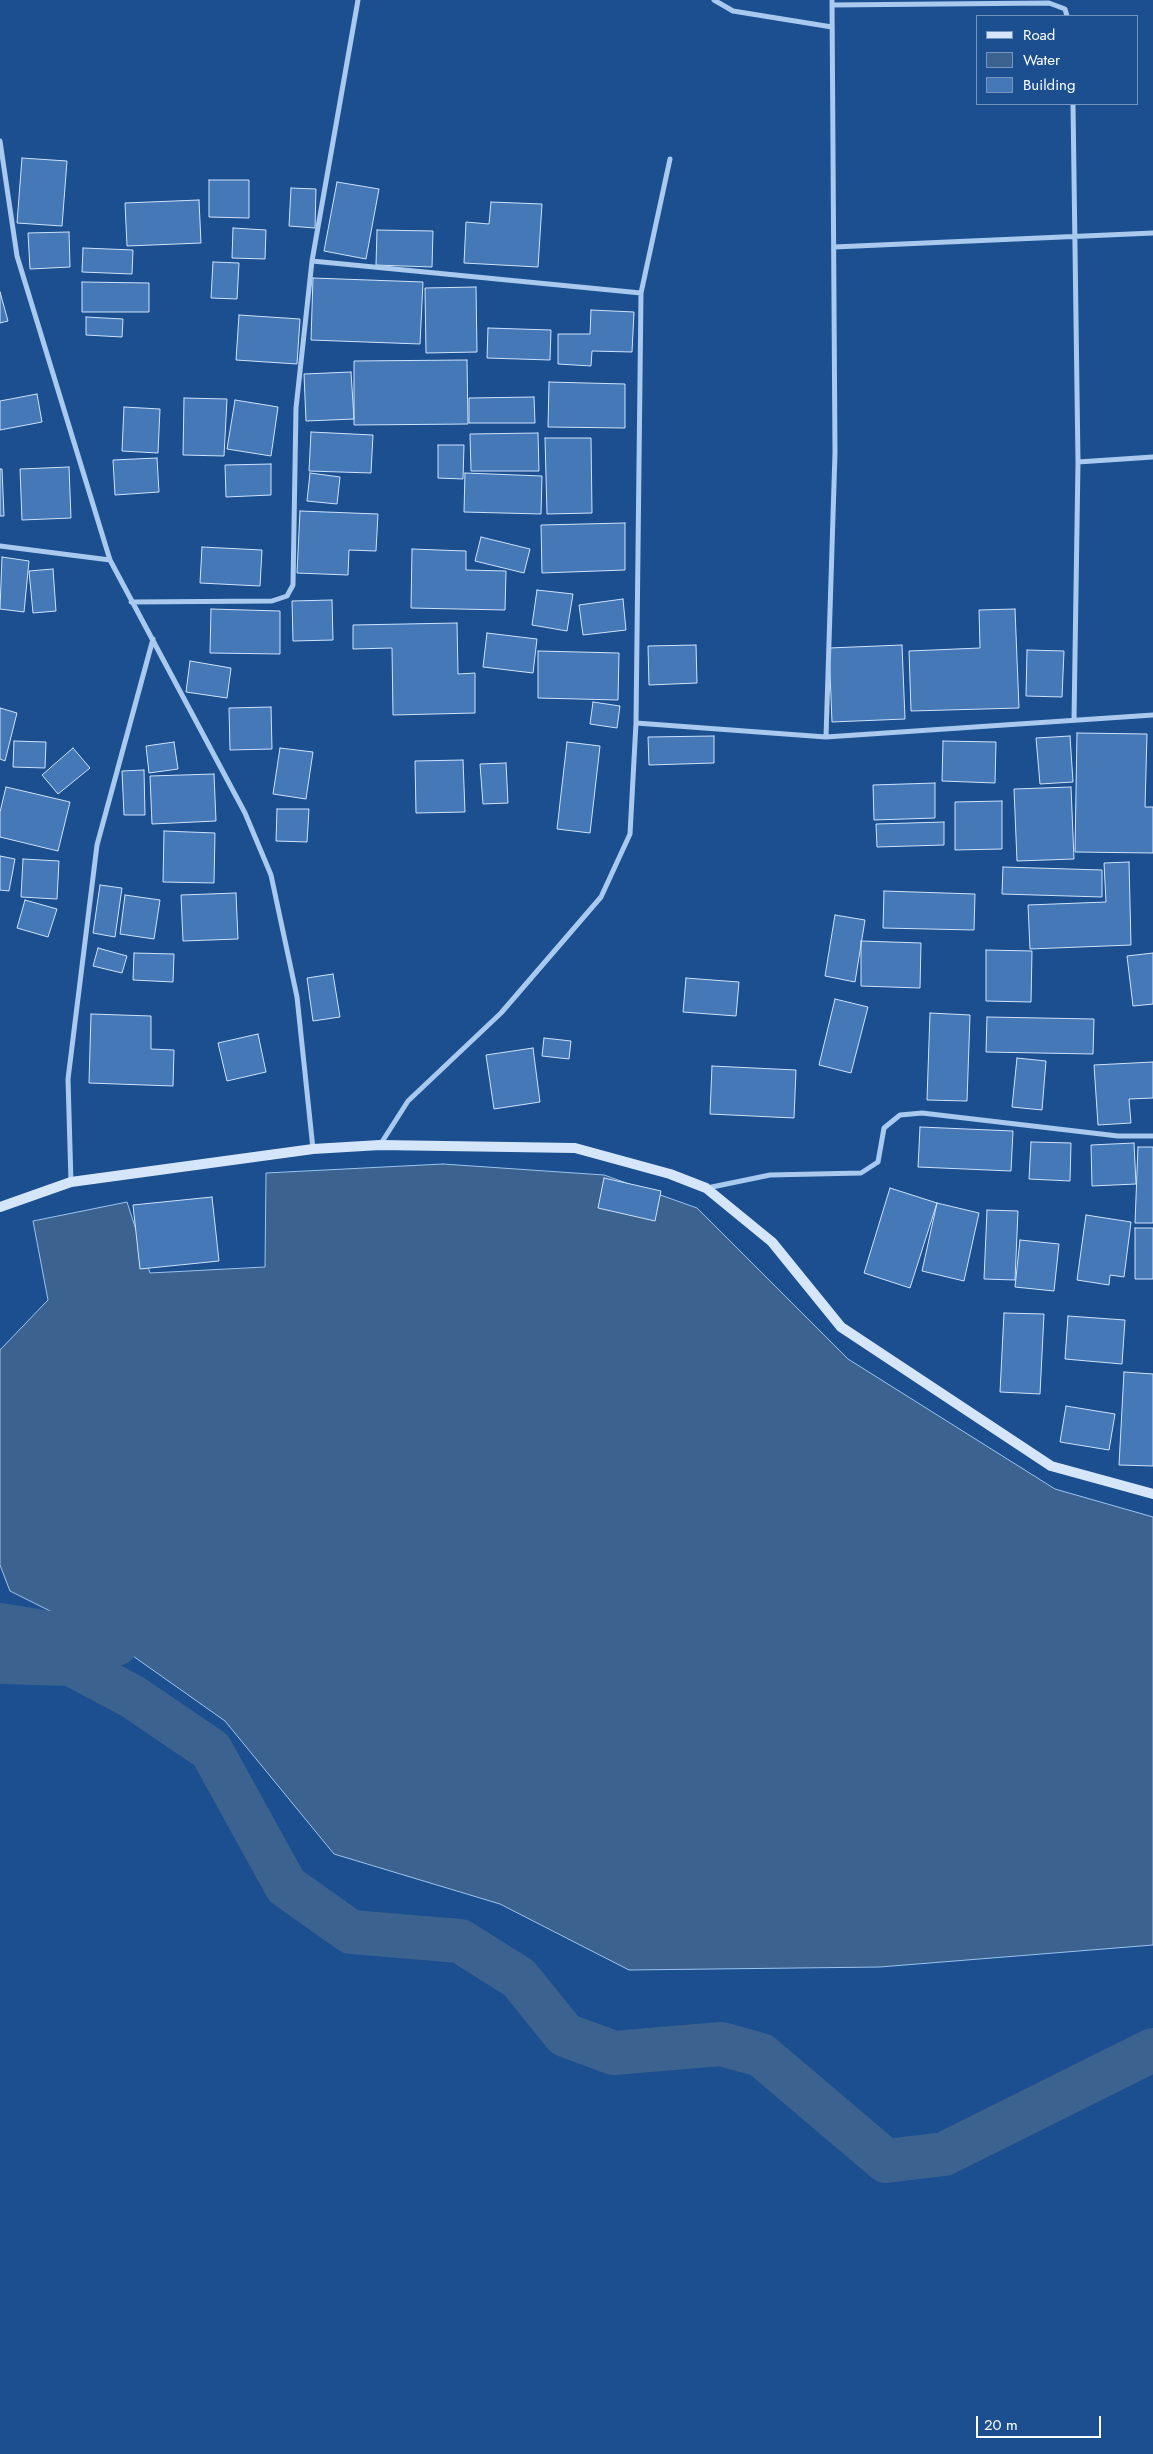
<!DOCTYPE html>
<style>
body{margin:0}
#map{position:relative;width:1153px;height:2454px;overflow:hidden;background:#1b4f8f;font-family:Jost,sans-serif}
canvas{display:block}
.legend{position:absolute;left:976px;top:15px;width:162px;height:90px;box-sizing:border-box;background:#1b4f8f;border:1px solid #7695bc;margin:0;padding:6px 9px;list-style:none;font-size:15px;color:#fff}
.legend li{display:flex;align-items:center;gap:10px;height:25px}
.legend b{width:25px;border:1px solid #7695bc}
.scale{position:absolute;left:976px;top:2416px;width:125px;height:22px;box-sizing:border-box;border:2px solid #fff;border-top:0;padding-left:6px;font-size:15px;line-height:18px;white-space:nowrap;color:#fff;-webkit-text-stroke:4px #1b4f8f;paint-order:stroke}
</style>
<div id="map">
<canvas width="1153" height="2454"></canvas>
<ul class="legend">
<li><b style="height:6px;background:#d6e6fa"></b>Road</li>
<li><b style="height:14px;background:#3c6290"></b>Water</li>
<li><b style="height:14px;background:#4478b7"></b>Building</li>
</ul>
<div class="scale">20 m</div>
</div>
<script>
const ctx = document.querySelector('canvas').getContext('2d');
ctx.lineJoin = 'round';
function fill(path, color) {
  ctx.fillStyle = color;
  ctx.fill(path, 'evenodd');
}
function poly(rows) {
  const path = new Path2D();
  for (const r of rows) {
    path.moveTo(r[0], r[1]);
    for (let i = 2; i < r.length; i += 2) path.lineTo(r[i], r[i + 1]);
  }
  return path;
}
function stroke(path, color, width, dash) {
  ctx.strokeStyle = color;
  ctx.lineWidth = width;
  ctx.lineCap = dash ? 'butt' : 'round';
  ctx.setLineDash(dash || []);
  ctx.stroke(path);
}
const water = poly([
 [443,1164,604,1175,697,1208,848,1359,1055,1489,1153,1517,1153,1945,880,1967,629,1970,500,1904,334,1854,225,1721,116,1644,10,1591,0,1565,0,1350,48,1300,33,1221,127,1202,150,1273,265,1267,266,1173,443,1164]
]);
fill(water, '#3c6290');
stroke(water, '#9cc4f0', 1);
stroke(poly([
 [0,1625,116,1644,140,1590],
 [0,1662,71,1664,133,1697,211,1750,286,1886,351,1932,460,1941,519,1978,565,2035,614,2053,721,2044,761,2055,886,2161,944,2154,1153,2050]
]), '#3c6290', 44);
const building = poly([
 [22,158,67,161,62,226,17,223,22,158],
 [209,180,249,180,249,218,209,217,209,180],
 [337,182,379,189,366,259,324,251,337,182],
 [291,188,316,189,315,228,289,226,291,188],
 [199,200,201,243,127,246,125,203,199,200],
 [491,202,542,204,538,267,464,263,466,222,489,224,491,202],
 [233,228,266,230,265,259,232,258,233,228],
 [377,230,433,231,432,267,376,265,377,230],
 [69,232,70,267,30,269,28,233,69,232],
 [83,248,133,250,132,274,82,272,83,248],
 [213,262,239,263,237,299,211,298,213,262],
 [313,278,423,282,420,344,311,340,313,278],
 [82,282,149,283,149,312,82,312,82,282],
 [476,287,477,352,426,353,425,288,476,287],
 [0,292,8,321,0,323,0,292],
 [591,310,634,312,632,352,592,351,591,366,558,364,558,334,590,334,591,310],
 [239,315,300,319,297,364,236,360,239,315],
 [86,317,123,319,122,337,86,335,86,317],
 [488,328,551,330,550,360,487,358,488,328],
 [467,360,468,424,354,425,354,361,467,360],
 [351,372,354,419,306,421,304,374,351,372],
 [549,382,625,384,625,428,548,427,549,382],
 [37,394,42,422,0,430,0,401,37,394],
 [534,397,535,423,469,423,469,398,534,397],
 [184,398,227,399,224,456,183,455,184,398],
 [235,400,278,407,271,456,227,449,235,400],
 [124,407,160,409,158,453,122,451,124,407],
 [311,432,373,435,371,473,309,471,311,432],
 [538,433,539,471,471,471,470,434,538,433],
 [545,438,591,438,592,513,547,514,545,438],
 [438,445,464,445,463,479,438,478,438,445],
 [157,458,159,492,115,495,113,460,157,458],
 [271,464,271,495,226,497,225,465,271,464],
 [69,467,71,518,22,520,20,469,69,467],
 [0,469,2,469,4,516,0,516,0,469],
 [310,473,340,477,337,504,307,501,310,473],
 [465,473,542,476,541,514,464,512,465,473],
 [300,511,378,514,376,551,349,550,348,575,297,573,300,511],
 [625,523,625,570,542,573,541,525,625,523],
 [481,537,530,549,524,573,475,561,481,537],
 [202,547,262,550,260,586,200,583,202,547],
 [412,549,466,551,466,570,506,571,505,610,411,608,412,549],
 [2,557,29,561,24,612,0,609,2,557],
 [53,569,56,611,33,613,29,571,53,569],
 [537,590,573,594,567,631,532,625,537,590],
 [623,599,626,630,583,635,579,605,623,599],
 [332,600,333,640,293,641,292,601,332,600],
 [211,609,280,611,280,654,210,653,211,609],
 [1015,609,1019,708,911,711,909,651,980,648,979,610,1015,609],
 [457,623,458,674,475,673,475,713,393,715,392,648,353,649,353,625,457,623],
 [487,633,537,639,533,673,483,667,487,633],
 [696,645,697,683,649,685,648,646,696,645],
 [902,645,905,719,832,722,829,648,902,645],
 [1027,650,1064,651,1062,697,1026,696,1027,650],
 [538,651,619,653,618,700,538,698,538,651],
 [190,661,231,668,227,698,186,692,190,661],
 [593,702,620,706,617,728,590,724,593,702],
 [271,707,272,749,230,750,229,708,271,707],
 [0,708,17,713,5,761,0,759,0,708],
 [1077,733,1147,734,1145,807,1153,807,1153,853,1075,852,1077,733],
 [714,736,714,763,649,765,648,737,714,736],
 [1070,736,1073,782,1040,784,1036,738,1070,736],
 [14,741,46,742,45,768,13,767,14,741],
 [943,741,996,742,995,783,942,781,943,741],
 [174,742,178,769,149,773,146,746,174,742],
 [567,742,600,746,590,833,557,829,567,742],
 [73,748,90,768,58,794,42,775,73,748],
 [280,748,313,752,306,799,273,794,280,748],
 [463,760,465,812,416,813,415,761,463,760],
 [506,763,508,803,483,804,480,764,506,763],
 [144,770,145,815,124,815,122,771,144,770],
 [214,774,216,821,152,824,150,776,214,774],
 [935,783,935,818,874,820,873,785,935,783],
 [6,787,70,802,58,851,0,837,0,812,6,787],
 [1071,787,1074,859,1017,861,1014,789,1071,787],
 [1002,801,1002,849,955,850,955,802,1002,801],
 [277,809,309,809,307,842,276,841,277,809],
 [944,822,944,845,877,847,876,824,944,822],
 [164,831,215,833,214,883,163,882,164,831],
 [0,856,15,859,9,891,0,890,0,856],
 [23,859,59,861,57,899,21,897,23,859],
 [1129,862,1131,945,1030,949,1028,905,1106,902,1104,863,1129,862],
 [1003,867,1102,870,1102,897,1002,894,1003,867],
 [100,885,122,888,115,937,93,933,100,885],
 [884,891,975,894,974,930,883,928,884,891],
 [236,893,238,939,183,941,181,895,236,893],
 [125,895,160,900,154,939,120,934,125,895],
 [25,900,57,909,48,937,17,928,25,900],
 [835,915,865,920,855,982,825,976,835,915],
 [861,941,921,943,920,988,861,986,861,941],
 [98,948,127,956,122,973,93,966,98,948],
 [986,950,1032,951,1031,1002,986,1001,986,950],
 [134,953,174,954,173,982,133,980,134,953],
 [1153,953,1153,1004,1133,1006,1127,956,1153,953],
 [333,974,340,1017,313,1021,307,978,333,974],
 [686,978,739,982,736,1016,683,1012,686,978],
 [835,999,868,1007,851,1073,819,1065,835,999],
 [930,1013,970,1015,967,1101,927,1100,930,1013],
 [91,1014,151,1016,151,1049,174,1050,173,1086,89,1083,91,1014],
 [987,1017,1094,1019,1093,1054,986,1052,987,1017],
 [258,1034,266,1072,227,1081,218,1043,258,1034],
 [544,1038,571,1041,569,1059,542,1056,544,1038],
 [533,1048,540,1102,494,1109,486,1055,533,1048],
 [1017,1058,1046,1061,1042,1110,1012,1107,1017,1058],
 [1153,1062,1153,1098,1129,1099,1131,1123,1098,1125,1094,1065,1153,1062],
 [712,1066,796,1070,794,1118,710,1114,712,1066],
 [920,1127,1013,1131,1011,1171,918,1167,920,1127],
 [1031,1142,1071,1143,1070,1181,1029,1179,1031,1142],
 [1134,1143,1136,1184,1092,1186,1091,1145,1134,1143],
 [1138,1147,1153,1147,1153,1223,1135,1223,1138,1147],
 [604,1178,661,1191,655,1221,598,1208,604,1178],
 [890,1188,937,1203,910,1288,864,1273,890,1188],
 [212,1197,219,1261,140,1269,133,1205,212,1197],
 [937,1203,979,1213,964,1281,922,1271,937,1203],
 [987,1210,1018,1211,1015,1280,984,1279,987,1210],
 [1086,1215,1131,1222,1124,1277,1110,1275,1109,1285,1077,1280,1086,1215],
 [1135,1228,1153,1228,1153,1279,1135,1279,1135,1228],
 [1020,1240,1059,1244,1054,1291,1015,1287,1020,1240],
 [1004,1313,1044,1314,1040,1394,1000,1392,1004,1313],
 [1068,1316,1125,1320,1122,1364,1065,1359,1068,1316],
 [1124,1372,1153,1374,1153,1466,1119,1465,1124,1372],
 [1066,1406,1115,1414,1109,1450,1060,1442,1066,1406]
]);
fill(building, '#4478b7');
stroke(building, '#cfe3fa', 1);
stroke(poly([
 [714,0,733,11,832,27],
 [832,5,1049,3,1065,9,1067,16],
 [1073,104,1078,462,1074,720],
 [0,141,17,256,110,560],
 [834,247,1153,233],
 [312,261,641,293,636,723],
 [641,293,670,159],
 [1078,462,1153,457],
 [0,546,110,560,245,813,271,875,297,997,313,1149],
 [131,602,272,601,287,596,293,585,296,408,312,261,358,0],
 [826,737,1153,715],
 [380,1145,408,1101,501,1013,601,897,630,834,636,723,826,737,835,453,832,0],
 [71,1182,68,1079,97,845,153,639],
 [707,1188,770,1175,861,1173,878,1162,884,1128,900,1115,922,1113,1118,1136,1153,1136]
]), '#a9c9ee', 5);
stroke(poly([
 [0,1207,71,1182,313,1149,380,1145,575,1148,670,1174,706,1188,772,1242,841,1327,1051,1466,1153,1494]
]), '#d6e6fa', 10);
</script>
